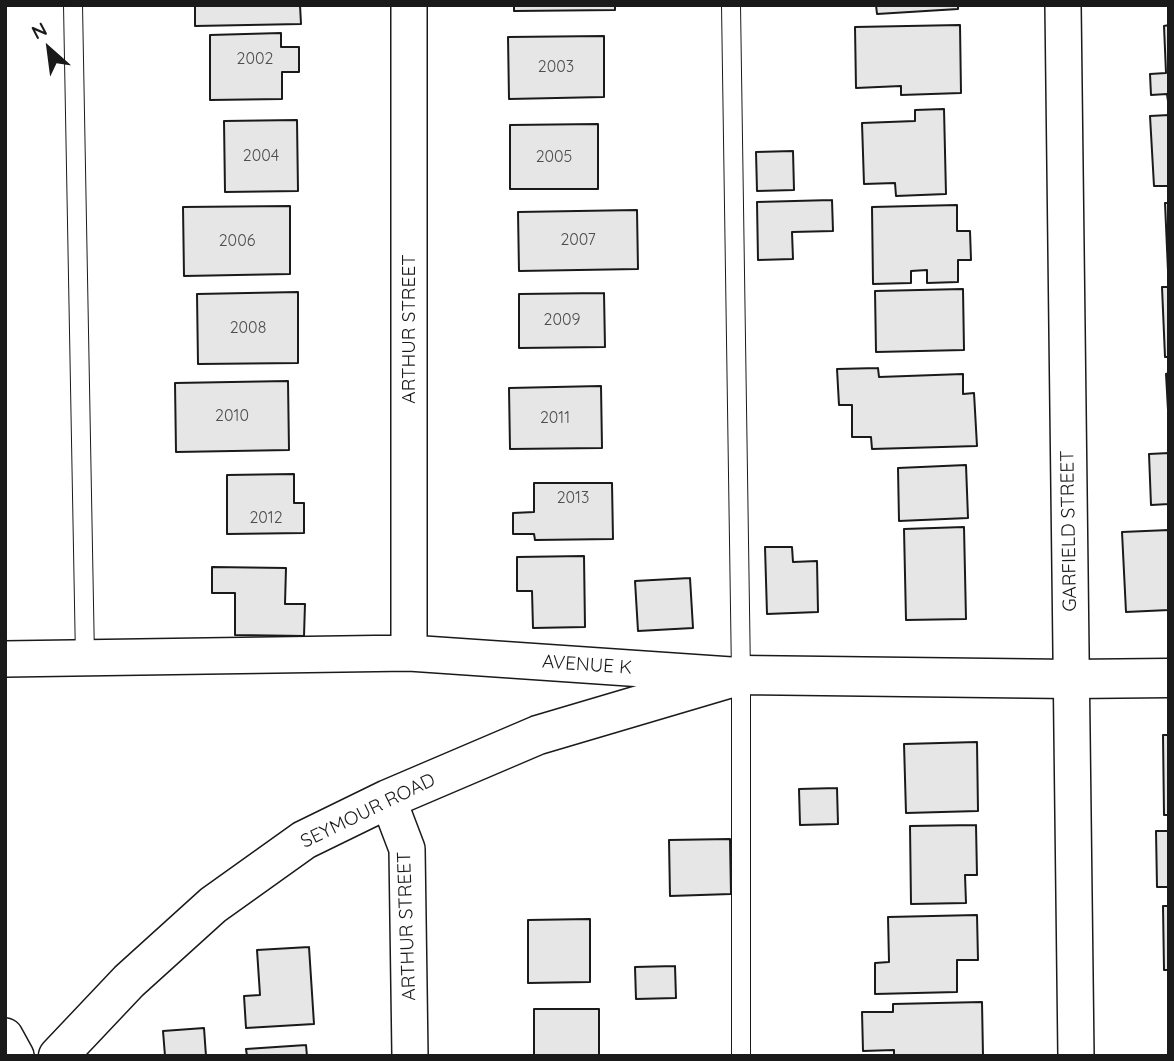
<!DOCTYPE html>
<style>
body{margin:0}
#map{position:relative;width:1174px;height:1061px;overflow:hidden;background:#fff;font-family:Quicksand,sans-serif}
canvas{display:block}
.frame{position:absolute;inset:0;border:7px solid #1a1a1a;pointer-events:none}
.north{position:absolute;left:14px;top:14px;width:70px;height:70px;-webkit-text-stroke:5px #fff;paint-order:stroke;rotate:332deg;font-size:19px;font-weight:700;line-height:28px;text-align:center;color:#1a1a1a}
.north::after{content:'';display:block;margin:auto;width:24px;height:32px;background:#1a1a1a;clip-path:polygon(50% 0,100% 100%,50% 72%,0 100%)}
</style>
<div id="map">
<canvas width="1174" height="1061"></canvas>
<div class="frame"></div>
<div class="north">N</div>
</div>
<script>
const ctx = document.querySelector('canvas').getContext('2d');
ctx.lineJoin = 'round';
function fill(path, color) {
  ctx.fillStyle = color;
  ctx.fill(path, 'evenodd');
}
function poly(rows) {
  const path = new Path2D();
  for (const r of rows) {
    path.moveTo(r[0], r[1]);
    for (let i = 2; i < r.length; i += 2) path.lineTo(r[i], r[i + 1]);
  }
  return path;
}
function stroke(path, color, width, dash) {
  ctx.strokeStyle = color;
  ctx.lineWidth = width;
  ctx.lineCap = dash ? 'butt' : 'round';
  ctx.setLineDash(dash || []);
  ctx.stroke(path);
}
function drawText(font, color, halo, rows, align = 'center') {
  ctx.font = font + ' Quicksand,sans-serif';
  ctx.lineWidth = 5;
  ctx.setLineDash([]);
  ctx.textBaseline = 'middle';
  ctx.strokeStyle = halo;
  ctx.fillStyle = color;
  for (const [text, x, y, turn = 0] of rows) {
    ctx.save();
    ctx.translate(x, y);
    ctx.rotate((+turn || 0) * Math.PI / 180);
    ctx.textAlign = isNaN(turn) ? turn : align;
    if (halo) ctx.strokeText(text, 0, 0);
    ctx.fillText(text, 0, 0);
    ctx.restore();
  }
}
const building = poly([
 [195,5,300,5,301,24,195,26,195,5],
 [514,5,615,5,615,10,514,11,514,5],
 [876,5,958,5,958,9,877,14,876,5],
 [960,25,961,93,901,95,901,86,856,88,855,27,960,25],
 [1169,25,1169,101,1168,101,1167,94,1151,95,1150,74,1166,73,1164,26,1169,25],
 [281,33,281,47,299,47,299,72,282,72,282,99,210,100,210,35,281,33],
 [604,36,604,97,509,99,508,37,604,36],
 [944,109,946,194,896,196,895,183,864,184,862,123,915,121,915,110,944,109],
 [1169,115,1169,186,1154,186,1150,116,1169,115],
 [297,120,298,191,225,192,224,121,297,120],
 [598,124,598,189,510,189,510,125,598,124],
 [793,151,794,190,757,191,756,152,793,151],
 [832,200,833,231,792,232,793,259,758,260,757,202,832,200],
 [1165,203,1169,203,1168,271,1165,203],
 [957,205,957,231,970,231,971,260,958,260,958,282,927,283,927,270,911,271,911,283,873,284,872,207,957,205],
 [290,206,290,274,184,276,183,207,290,206],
 [637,210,638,269,519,271,518,212,637,210],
 [1162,287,1169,287,1169,357,1165,357,1162,287],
 [963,289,964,350,876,352,875,291,963,289],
 [298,292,298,363,198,364,197,294,298,292],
 [604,293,605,347,519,348,519,294,604,293],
 [878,368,879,377,963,374,963,394,974,393,977,446,872,449,871,437,852,437,852,405,839,405,837,369,878,368],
 [1169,373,1169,428,1166,374,1169,373],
 [288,381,289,450,176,452,175,383,288,381],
 [601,386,602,448,510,449,509,388,601,386],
 [1169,453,1169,504,1151,505,1149,454,1169,453],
 [966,465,968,518,899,521,898,468,966,465],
 [294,474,294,503,304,503,304,533,227,534,227,475,294,474],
 [534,483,612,483,613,539,535,540,534,534,513,534,513,513,534,512,534,483],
 [964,527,966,619,906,620,904,529,964,527],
 [1169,530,1169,610,1126,612,1122,532,1169,530],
 [765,547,792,547,793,562,817,561,818,612,767,614,765,547],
 [584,556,585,627,533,628,532,591,517,591,517,557,584,556],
 [212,567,286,568,285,604,305,604,304,636,235,635,235,593,212,593,212,567],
 [690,578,693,628,638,631,635,581,690,578],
 [1163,735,1169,735,1169,815,1164,815,1163,735],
 [977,742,978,811,906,813,904,744,977,742],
 [837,788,838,824,800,825,799,789,837,788],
 [976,825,977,875,965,875,966,903,911,904,910,826,976,825],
 [1156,831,1169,831,1169,887,1157,887,1156,831],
 [730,839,731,894,670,896,669,840,730,839],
 [1163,906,1169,906,1169,970,1164,970,1163,906],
 [977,915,978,960,957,960,957,992,875,994,875,963,889,962,888,917,977,915],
 [590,919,590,982,528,983,528,920,590,919],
 [309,947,314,1024,246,1028,244,996,260,995,257,950,309,947],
 [675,966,676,998,636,999,635,967,675,966],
 [982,1002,983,1056,894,1056,894,1050,863,1051,862,1012,893,1012,893,1004,982,1002],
 [534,1009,599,1009,599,1056,534,1056,534,1009],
 [204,1028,206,1056,165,1056,163,1031,204,1028],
 [306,1045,307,1056,247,1056,246,1049,306,1045]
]);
fill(building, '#e6e6e6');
stroke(building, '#1a1a1a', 2);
const service = poly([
 [73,5,85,658],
 [731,5,741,675,741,1056]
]);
const minor = poly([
 [1063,5,1076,1056],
 [409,653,409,5],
 [5,659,409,653,731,675],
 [388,799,407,849,410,1056],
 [5,1036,16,1056]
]);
const tertiary = poly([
 [58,1056,129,981,213,905,304,840,388,799,538,735,741,675,1070,679,1169,678]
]);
stroke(service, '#1a1a1a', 20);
stroke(minor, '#1a1a1a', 38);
stroke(tertiary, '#1a1a1a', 41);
stroke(service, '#fff', 18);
stroke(minor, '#fff', 35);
stroke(tertiary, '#fff', 38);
drawText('16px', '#4d4d4d', null, [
 ["2002",255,59],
 ["2003",556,67],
 ["2004",261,156],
 ["2005",554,157],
 ["2007",578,240],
 ["2006",237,241],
 ["2009",562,320],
 ["2008",248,328],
 ["2010",232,416],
 ["2011",555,418],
 ["2013",573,498],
 ["2012",266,518]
]);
drawText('19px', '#1a1a1a', '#fff', [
 ["ARTHUR STREET",409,329,-90],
 ["GARFIELD STREET",1069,531,-91],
 ["AVENUE K",587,665,4],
 ["SEYMOUR ROAD",368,811,-26],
 ["ARTHUR STREET",407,926,-92]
]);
</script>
